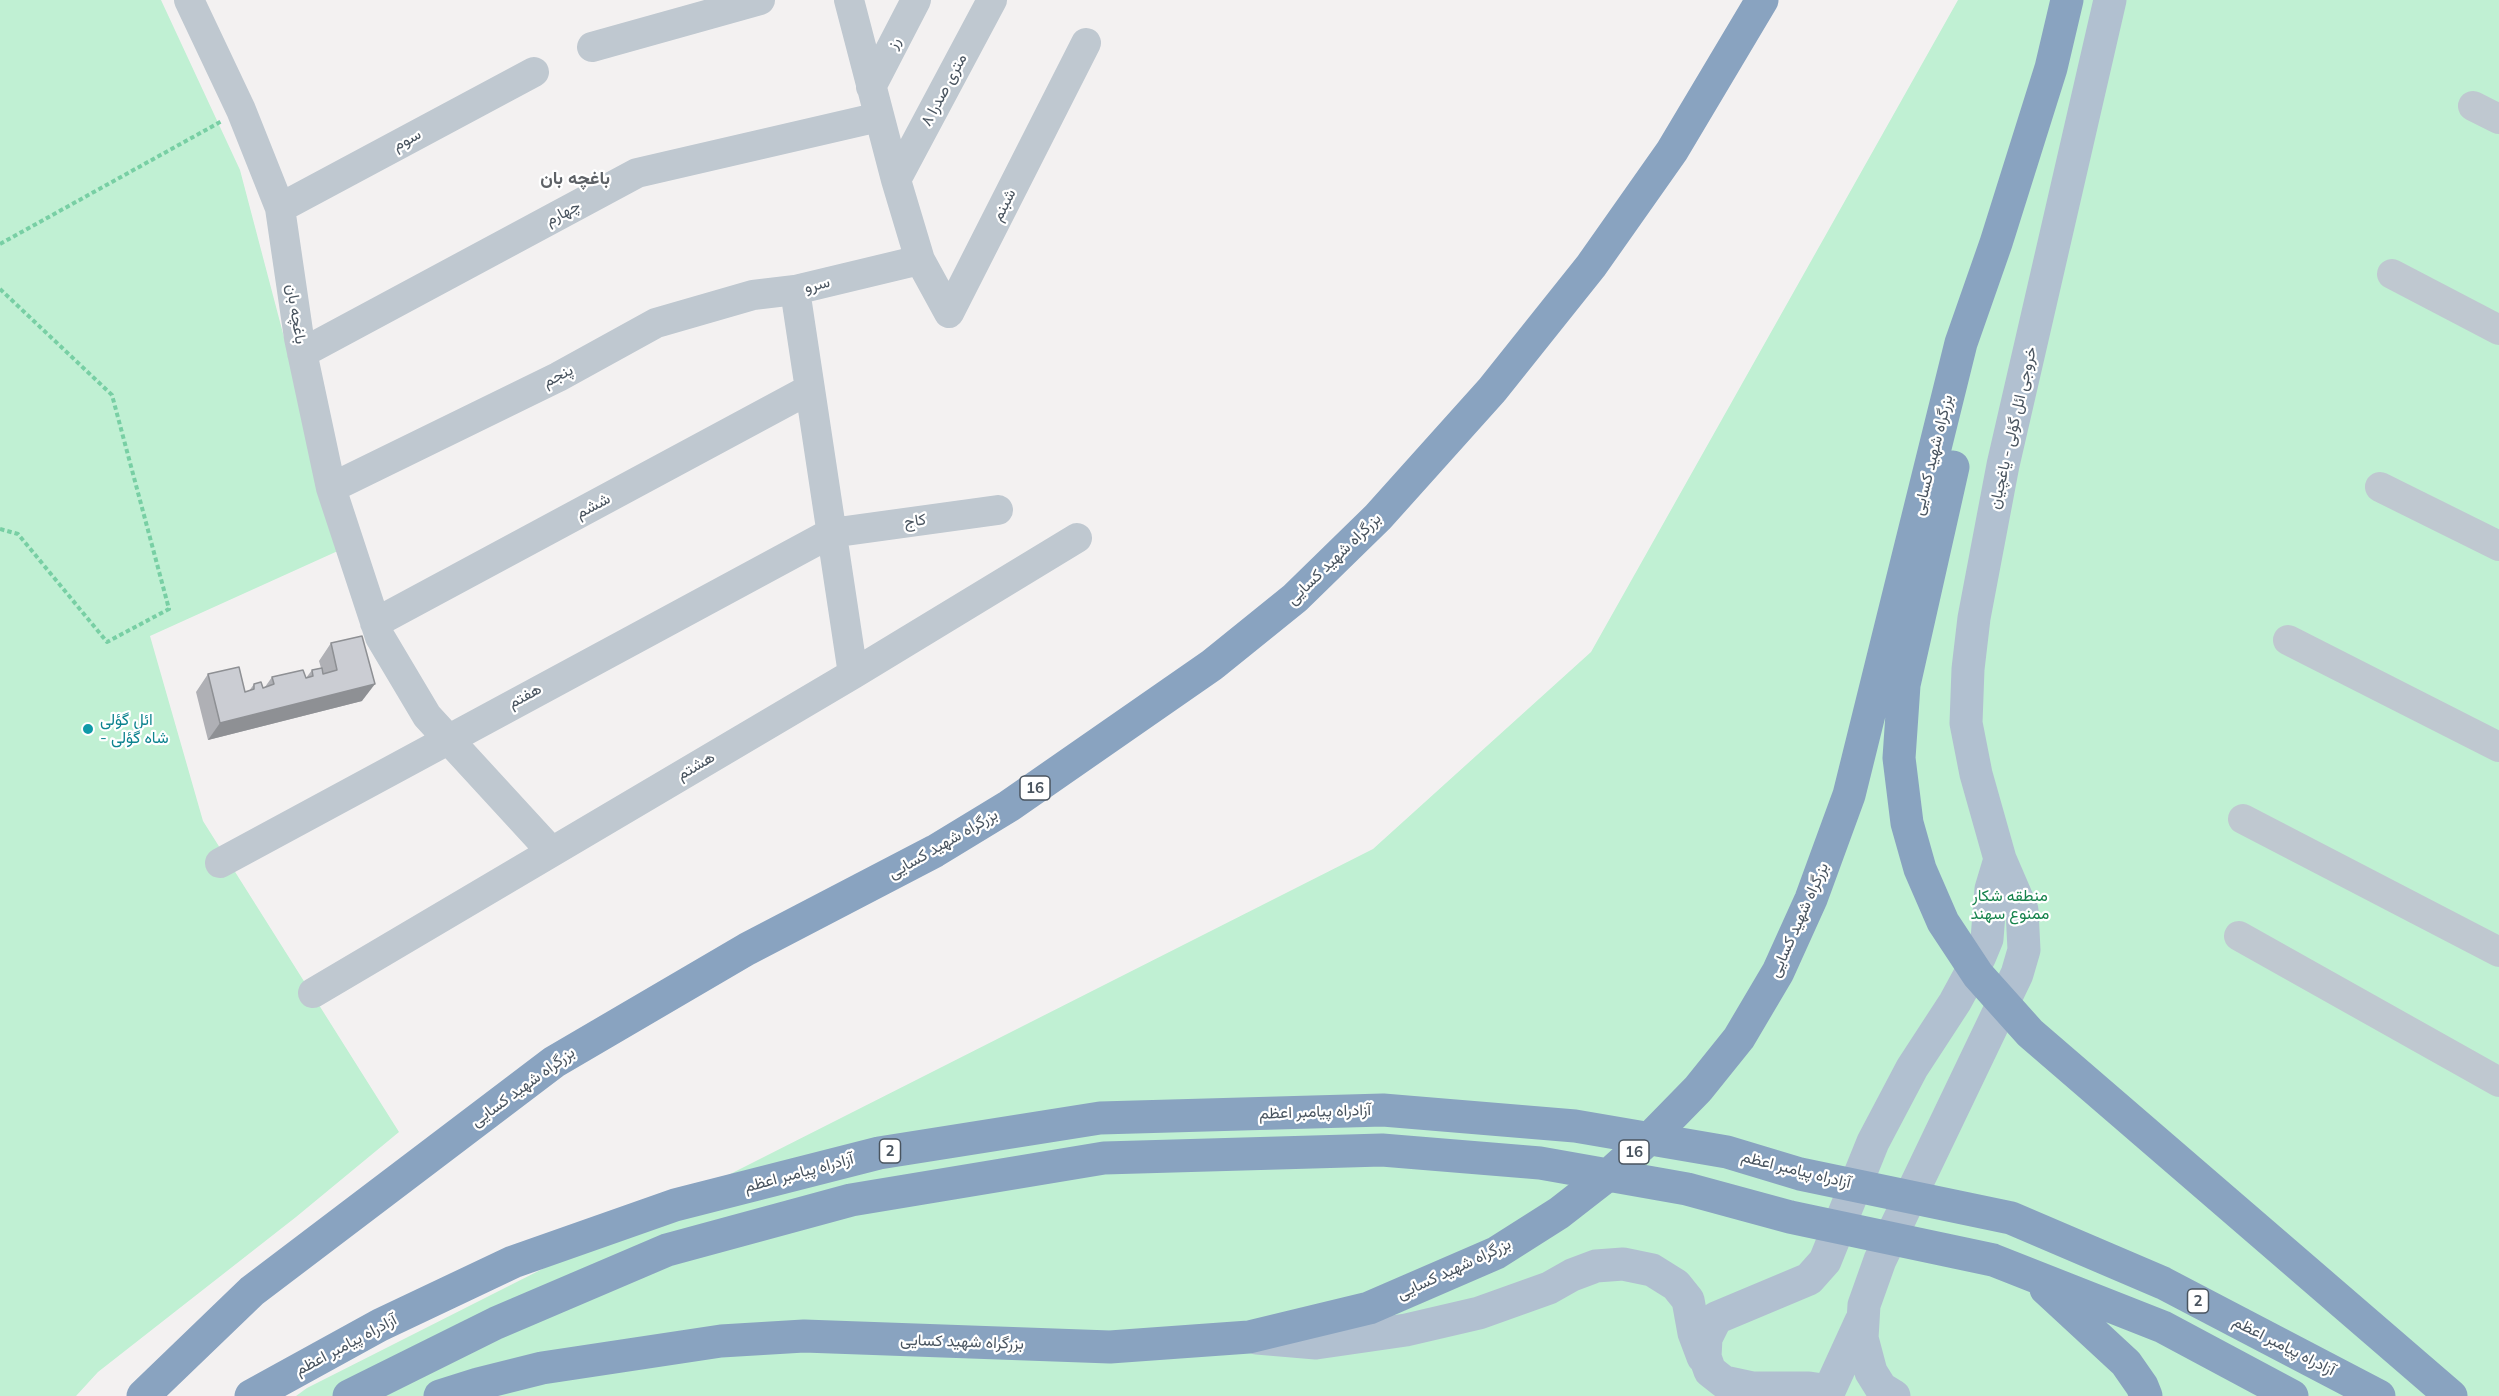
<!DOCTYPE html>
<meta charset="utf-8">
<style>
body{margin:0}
canvas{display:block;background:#f3f1f1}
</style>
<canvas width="2499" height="1396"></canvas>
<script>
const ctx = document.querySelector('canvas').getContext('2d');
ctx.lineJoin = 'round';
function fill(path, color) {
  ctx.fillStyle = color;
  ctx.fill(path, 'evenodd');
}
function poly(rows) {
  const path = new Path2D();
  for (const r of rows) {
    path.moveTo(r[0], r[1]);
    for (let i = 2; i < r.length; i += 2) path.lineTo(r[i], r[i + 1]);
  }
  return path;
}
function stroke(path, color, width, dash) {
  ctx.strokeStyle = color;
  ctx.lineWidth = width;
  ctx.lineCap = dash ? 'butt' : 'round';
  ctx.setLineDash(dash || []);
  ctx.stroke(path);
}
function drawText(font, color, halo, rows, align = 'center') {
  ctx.font = font + ' Mulish,Vazirmatn,sans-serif';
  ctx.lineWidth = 4.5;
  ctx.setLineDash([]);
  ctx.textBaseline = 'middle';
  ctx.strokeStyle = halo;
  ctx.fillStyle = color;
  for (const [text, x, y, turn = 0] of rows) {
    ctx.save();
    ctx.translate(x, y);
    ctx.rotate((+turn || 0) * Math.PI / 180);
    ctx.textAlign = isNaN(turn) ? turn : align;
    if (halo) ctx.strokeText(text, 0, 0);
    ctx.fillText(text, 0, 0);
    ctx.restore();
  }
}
fill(poly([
 [0,0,161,0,240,170,340,550,150,636,203,821,399,1132,296,1217,98,1372,76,1396,0,1396],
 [1958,0,2499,0,2499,1396,296,1396,307,1388,1373,849,1591,652]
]), '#c0f0d3');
stroke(poly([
 [0,244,222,121],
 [0,289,112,395,169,609,107,642,18,534,0,529]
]), '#78cfa4', 4, [4.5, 3]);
stroke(poly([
 [189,0,241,110,280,208,299,338,331,488,380,637,427,716,551,851],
 [849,0,896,180,920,260,795,290,853,674],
 [592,47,760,0],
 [871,87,916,0],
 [2473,106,2499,119],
 [896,180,992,0],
 [280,208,534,72],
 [920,260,949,313,1086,43],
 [2392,274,2499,330],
 [302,353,637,173,879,117],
 [2380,487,2499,546],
 [331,488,558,377,656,323,753,295,795,290],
 [375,623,810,389],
 [2288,640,2499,747],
 [2243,819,2499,952],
 [220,863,831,533,998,510],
 [2239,936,2499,1082],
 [313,993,853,674,1077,538]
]), '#bfc8d0', 30);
stroke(poly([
 [1861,1321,1829,1391,1809,1388,1752,1388,1724,1382,1710,1371,1705,1357,1706,1338,1716,1318,1809,1279,1825,1261,1873,1142,1912,1068,1955,1002,1980,956,1987,939,1991,889,2000,859],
 [1257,1338,1316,1343,1406,1330,1479,1313,1549,1288,1572,1275,1596,1266,1623,1264,1652,1270,1676,1285,1688,1300,1694,1333,1703,1357],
 [1894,1396,1881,1388,1871,1372,1862,1338,1864,1305,1880,1260,2017,974,2024,950,2022,910,2000,859,1976,774,1966,723,1968,669,1974,618,2003,465,2110,0]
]), '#b1c0d0', 33);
stroke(poly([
 [1953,467,1904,685,1899,758,1907,823,1920,869,1943,922,1978,975,2030,1033,2451,1396],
 [2046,1289,2126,1363,2142,1386,2146,1396],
 [143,1396,252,1291,554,1062,747,949,935,851,1009,806,1212,665,1295,598,1378,517,1492,390,1591,266,1672,151,1762,0],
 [251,1396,380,1325,513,1262,675,1205,879,1153,1100,1118,1383,1110,1575,1126,1727,1152,1800,1174,2011,1218,2163,1283,2379,1396],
 [349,1396,496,1323,667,1250,851,1200,1104,1158,1382,1150,1540,1163,1687,1189,1790,1217,1993,1260,2163,1327,2292,1396],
 [440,1396,478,1384,542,1368,721,1341,804,1336,1110,1347,1249,1337,1369,1308,1496,1253,1559,1213,1613,1171,1654,1134,1698,1089,1739,1038,1778,972,1811,899,1849,795,1961,343,1996,243,2051,68,2067,0]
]), '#89a3c0', 33);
fill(poly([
 [331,643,362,701,208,740,196,692,208,674,245,692,249,691,254,684,263,688,265,687,272,677,306,678,312,670,321,668,319,661]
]), '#afb0b5');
fill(poly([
 [375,684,362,701,208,740,220,723]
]), '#8e9094');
const building = poly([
 [362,636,375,684,220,723,208,674,239,667,245,692,254,689,254,684,261,682,263,688,274,684,272,677,303,670,306,678,313,676,312,670,322,668,323,674,337,670,331,643,362,636]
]);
fill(building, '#cbcdd3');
stroke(building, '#8e9094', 1.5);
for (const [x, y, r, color] of [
 [88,729,6,"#0f9aa8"]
]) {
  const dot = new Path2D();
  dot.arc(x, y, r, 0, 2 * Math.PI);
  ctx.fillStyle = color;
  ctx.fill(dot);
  stroke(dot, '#fff', 2);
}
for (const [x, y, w] of [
 [1035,788,30],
 [890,1151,21],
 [1634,1152,30],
 [2198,1301,21]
]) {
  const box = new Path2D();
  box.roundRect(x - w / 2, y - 12, w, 24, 4.5);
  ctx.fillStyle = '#fff';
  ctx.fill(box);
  stroke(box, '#49545f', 1.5);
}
drawText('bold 15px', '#49545f', null, [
 ["16",1035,788],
 ["2",890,1151],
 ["16",1634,1152],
 ["2",2198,1301]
]);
drawText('16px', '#49545f', '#fff', [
 ["رز",894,43,-63],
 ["۸ متری صدرا",944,90,-62],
 ["سوم",407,140,-28],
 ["شبنم",1004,205,-63],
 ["چهارم",563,213,-28],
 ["سرو",817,285,-14],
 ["باغچه بان",296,314,81],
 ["پنجم",558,376,-27],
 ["خروجی ائل گؤلی - یاغچیان",2013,428,-77],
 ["بزرگراه شهید کسایی",1933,455,-76],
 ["ششم",593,506,-28],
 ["کاج",915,521,-8],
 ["بزرگراه شهید کسایی",1334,559,-44],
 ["هفتم",525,696,-28],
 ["هشتم",696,766,-30],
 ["بزرگراه شهید کسایی",943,844,-30],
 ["بزرگراه شهید کسایی",1799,920,-66],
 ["بزرگراه شهید کسایی",523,1087,-36],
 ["آزادراه پیامبر اعظم",1315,1112,-2],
 ["آزادراه پیامبر اعظم",1796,1170,14],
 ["آزادراه پیامبر اعظم",799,1173,-15],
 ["بزرگراه شهید کسایی",1454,1269,-25],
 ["بزرگراه شهید کسایی",962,1342,2],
 ["آزادراه پیامبر اعظم",346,1345,-28],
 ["آزادراه پیامبر اعظم",2284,1346,27]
]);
drawText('16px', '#0d838f', '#fff', [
 ["ائل گؤلی",100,720],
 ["- شاه گؤلی",100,738]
], 'left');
drawText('16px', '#17834d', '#fff', [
 ["منطقه شکار",2010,896],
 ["ممنوع سهند",2010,914]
]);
drawText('bold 18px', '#5d6166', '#fff', [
 ["باغچه بان",575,179]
]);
</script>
